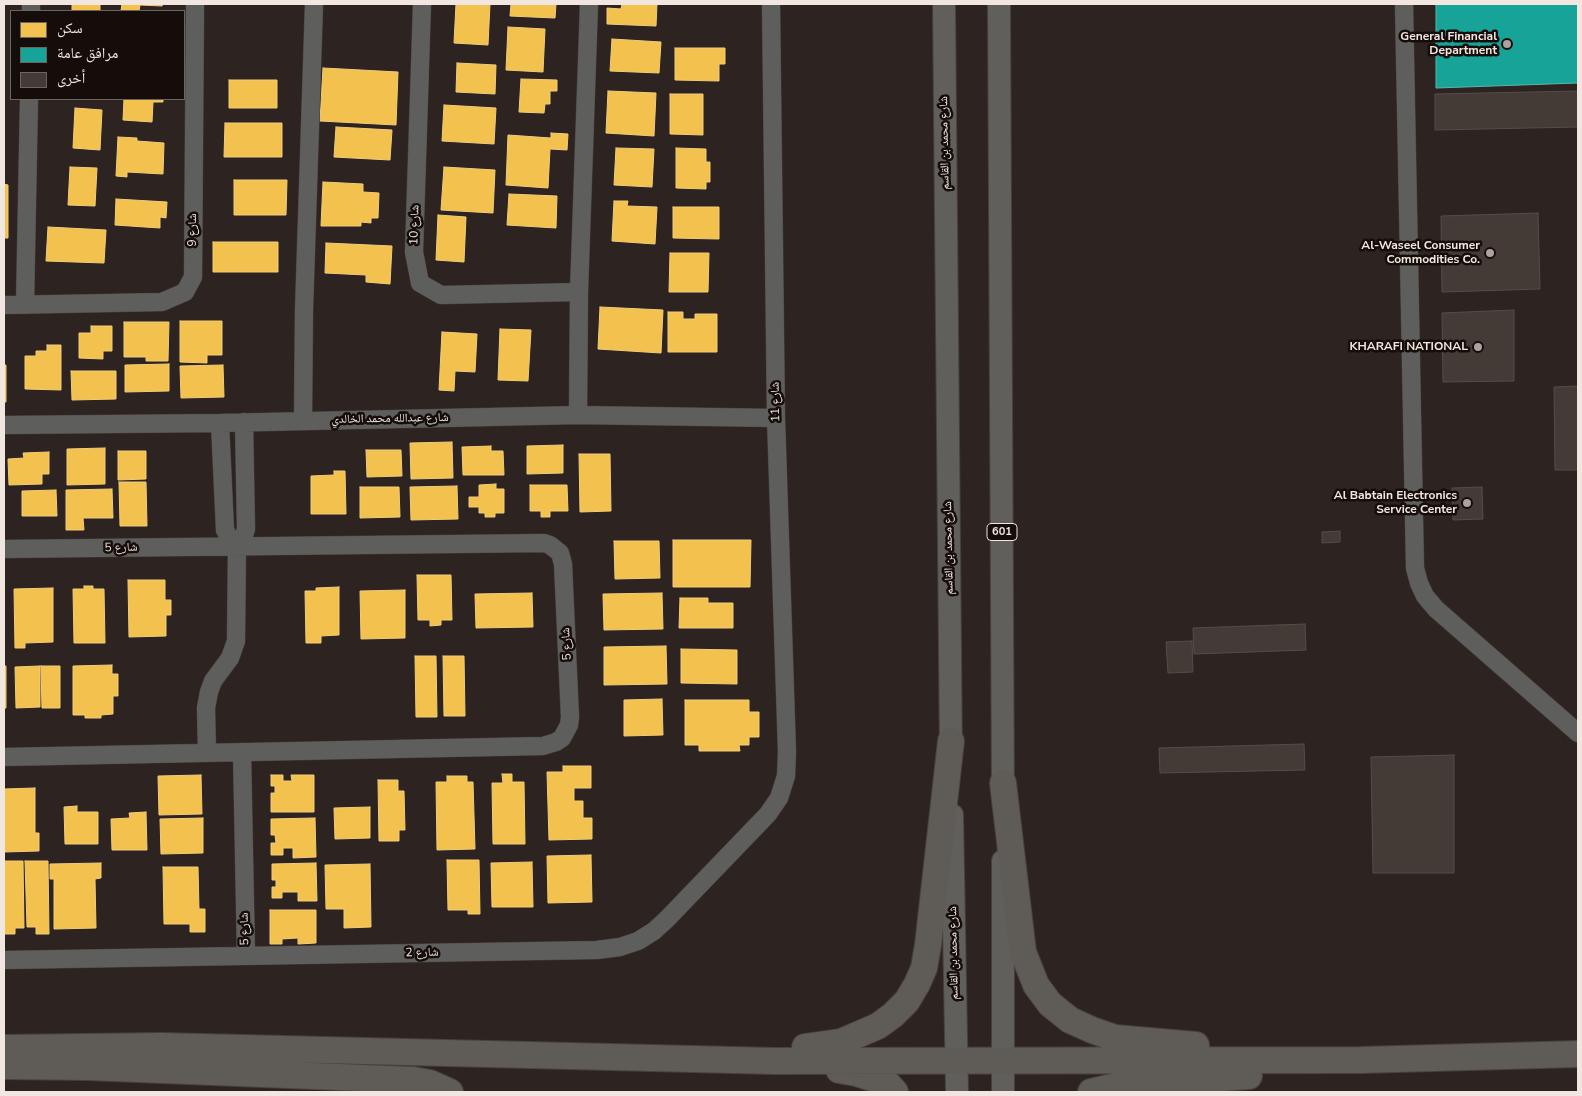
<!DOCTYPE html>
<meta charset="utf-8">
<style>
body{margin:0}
#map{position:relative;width:1582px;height:1096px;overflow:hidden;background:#2d2421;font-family:"Nunito Sans","Noto Naskh Arabic",sans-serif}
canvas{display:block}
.frame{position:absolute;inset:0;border:5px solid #f2e6e1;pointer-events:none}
.legend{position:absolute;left:10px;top:10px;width:175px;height:90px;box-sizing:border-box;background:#150d0a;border:1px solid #6d6460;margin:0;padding:6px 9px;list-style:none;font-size:15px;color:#f2e6e1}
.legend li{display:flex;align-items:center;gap:10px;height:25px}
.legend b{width:25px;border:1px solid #6d6460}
</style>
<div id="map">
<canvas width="1582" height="1096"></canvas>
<div class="frame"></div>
<ul class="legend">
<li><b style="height:14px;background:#f2c14e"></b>سكن</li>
<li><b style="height:14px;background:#17a398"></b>مرافق عامة</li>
<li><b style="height:14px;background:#443b36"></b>أخرى</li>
</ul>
</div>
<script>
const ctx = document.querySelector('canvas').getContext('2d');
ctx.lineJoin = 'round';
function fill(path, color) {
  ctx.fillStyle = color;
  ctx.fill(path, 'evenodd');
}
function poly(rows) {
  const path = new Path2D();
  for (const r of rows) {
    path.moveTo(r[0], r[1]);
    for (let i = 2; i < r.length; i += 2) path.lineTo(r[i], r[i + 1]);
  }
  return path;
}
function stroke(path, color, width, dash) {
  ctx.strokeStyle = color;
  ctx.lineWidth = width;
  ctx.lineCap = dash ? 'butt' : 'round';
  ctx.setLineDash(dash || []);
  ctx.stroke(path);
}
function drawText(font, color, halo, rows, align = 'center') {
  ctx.font = font + ' "Nunito Sans","Noto Naskh Arabic",sans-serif';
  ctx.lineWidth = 5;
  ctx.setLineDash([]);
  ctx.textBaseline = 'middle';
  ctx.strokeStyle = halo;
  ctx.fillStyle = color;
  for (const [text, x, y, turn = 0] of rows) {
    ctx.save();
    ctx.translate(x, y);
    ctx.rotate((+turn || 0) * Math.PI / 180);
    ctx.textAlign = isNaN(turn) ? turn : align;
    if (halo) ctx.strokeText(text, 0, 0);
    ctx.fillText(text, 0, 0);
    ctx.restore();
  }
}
const homes = poly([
 [72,4,100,5,100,11,72,11,72,4],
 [122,4,163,4,162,6,140,5,139,11,121,11,122,4],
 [456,4,490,4,488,45,454,43,456,4],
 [511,4,556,4,555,18,510,16,511,4],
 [622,4,657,4,656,26,607,24,607,8,621,9,622,4],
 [508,27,545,29,543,72,506,70,508,27],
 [612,39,661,42,659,73,610,71,612,39],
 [675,48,725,48,725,64,719,64,719,81,675,80,675,48],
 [457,63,496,65,495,94,456,92,457,63],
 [323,68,398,72,396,125,320,121,323,68],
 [521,79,557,80,557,91,550,91,550,104,545,104,544,113,519,112,521,79],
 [229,80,277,80,277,108,229,108,229,80],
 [608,91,656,93,654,136,606,133,608,91],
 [670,94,703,94,703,135,670,134,670,94],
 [124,99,163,99,163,102,153,102,152,122,123,120,124,99],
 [444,105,496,108,494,144,442,141,444,105],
 [75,108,102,110,100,150,73,148,75,108],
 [225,123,282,123,282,157,224,157,225,123],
 [336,127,392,130,390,160,334,157,336,127],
 [551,133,568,134,567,150,550,149,548,188,506,185,508,135,551,138,551,133],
 [118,137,137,138,137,141,164,143,163,174,127,172,127,177,116,176,118,137],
 [616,148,654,149,652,187,614,185,616,148],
 [676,148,706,149,706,162,710,162,710,182,706,182,706,189,676,188,676,148],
 [70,167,97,168,95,206,68,205,70,167],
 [444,167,495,170,493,213,441,210,444,167],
 [234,180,287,180,286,215,234,215,234,180],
 [323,182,363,184,363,192,379,193,378,218,371,218,371,223,361,222,361,226,321,226,323,182],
 [4,184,8,185,8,238,4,238,4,184],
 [509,194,557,196,556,228,507,225,509,194],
 [116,199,167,202,166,218,160,217,160,228,115,225,116,199],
 [614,201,628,201,627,206,657,207,655,244,612,241,614,201],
 [673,207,719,207,719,239,673,238,673,207],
 [438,215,466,217,464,262,436,260,438,215],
 [48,227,106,230,104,263,46,261,48,227],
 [213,242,278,242,278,272,213,272,213,242],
 [326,243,392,246,390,284,366,282,366,275,325,273,326,243],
 [670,253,709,253,708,292,669,292,670,253],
 [600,307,663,310,661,353,598,349,600,307],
 [668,312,683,312,683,319,695,319,695,314,717,314,717,352,668,352,668,312],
 [180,321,222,321,222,355,207,355,207,363,180,362,180,321],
 [124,322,169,322,168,361,146,361,146,357,124,357,124,322],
 [91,326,112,326,112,351,103,351,103,359,79,358,79,333,91,333,91,326],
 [500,329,531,330,528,381,498,380,500,329],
 [442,332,477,334,475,372,455,371,454,391,439,390,442,332],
 [47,345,61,345,61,390,25,389,25,356,36,356,36,351,47,351,47,345],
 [169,364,169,391,125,392,125,365,169,364],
 [4,365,6,365,6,402,4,402,4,365],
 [223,365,224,397,181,398,180,366,223,365],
 [71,371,116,371,116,399,72,400,71,371],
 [452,442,453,478,411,479,410,443,452,442],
 [563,445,563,473,527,474,527,446,563,445],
 [491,446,491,451,503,451,504,475,463,475,462,447,491,446],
 [105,448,105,484,67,485,67,449,105,448],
 [366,450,401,450,402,476,367,477,366,450],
 [118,451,146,451,146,479,118,480,118,451],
 [49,452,49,474,42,474,42,484,9,485,8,459,24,458,23,453,49,452],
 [579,454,610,454,611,511,580,512,579,454],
 [334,471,345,471,346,514,311,514,311,476,334,475,334,471],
 [119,482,146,482,147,526,120,526,119,482],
 [496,484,496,489,504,489,504,513,495,513,495,517,485,517,485,513,479,513,479,507,469,507,469,497,479,497,479,485,496,484],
 [530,485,567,485,568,511,550,511,550,517,541,517,541,511,530,511,530,485],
 [457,486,458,519,411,520,410,487,457,486],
 [360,487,399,487,400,517,360,518,360,487],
 [112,489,113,518,83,518,84,530,66,530,66,490,112,489],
 [56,490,57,516,22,516,22,491,56,490],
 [673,540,751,540,750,587,673,587,673,540],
 [614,541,659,541,660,578,615,579,614,541],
 [417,575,451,575,452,620,441,620,441,625,430,626,430,620,418,620,417,575],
 [128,580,165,580,165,600,171,600,171,615,166,615,166,636,129,637,128,580],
 [84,586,93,586,93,589,104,589,105,643,74,643,73,589,84,589,84,586],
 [339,587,339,635,321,636,321,643,306,643,305,591,316,591,316,588,339,587],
 [53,588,53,642,25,643,25,648,15,648,14,589,53,588],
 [405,590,405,638,361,639,360,591,405,590],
 [532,593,533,627,476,628,475,594,532,593],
 [662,593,663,629,604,630,603,594,662,593],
 [680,598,708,598,708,603,733,603,733,628,679,628,680,598],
 [666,646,667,684,604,685,604,647,666,646],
 [681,649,737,650,737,684,681,683,681,649],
 [415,656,436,656,437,717,416,717,415,656],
 [443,656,464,656,465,716,444,716,443,656],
 [112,665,112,674,118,674,118,696,113,696,113,714,101,715,101,718,85,718,85,715,73,715,73,666,112,665],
 [4,666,6,666,6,708,4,708,4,666],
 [40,666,40,707,16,708,15,667,40,666],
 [41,666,60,666,60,708,42,708,41,666],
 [662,699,663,735,624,736,624,700,662,699],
 [685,700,749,700,749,712,759,712,759,737,749,737,749,745,739,745,740,751,699,751,699,745,685,745,685,700],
 [563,766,591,766,591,788,574,788,574,801,583,801,583,818,592,818,592,839,549,840,547,772,563,772,563,766],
 [502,774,512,774,512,782,524,782,525,844,493,844,492,783,503,783,502,774],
 [201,775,202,814,159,815,158,776,201,775],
 [271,775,283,775,283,781,292,781,291,775,314,775,314,812,271,812,271,793,275,793,275,786,271,786,271,775],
 [447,776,467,776,467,782,473,782,475,849,437,850,436,782,447,782,447,776],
 [378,780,398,780,398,791,404,791,405,830,399,830,399,841,379,841,378,780],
 [35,788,35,833,39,833,39,851,4,852,4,789,35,788],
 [77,806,77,812,98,812,98,844,65,844,64,807,77,806],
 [370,807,370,838,335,839,334,808,370,807],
 [146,812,147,850,112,850,111,819,130,818,129,813,146,812],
 [203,818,203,853,161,854,160,819,203,818],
 [315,818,316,857,293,858,293,848,283,848,283,855,271,855,271,843,276,843,275,835,271,835,271,819,315,818],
 [591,855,592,902,548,903,547,856,591,855],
 [447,860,479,860,480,914,468,914,468,910,448,910,447,860],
 [4,861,23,861,24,928,15,928,15,934,4,934,4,861],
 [25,861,48,861,49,934,36,934,36,927,27,927,25,861],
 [532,862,533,907,492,907,491,863,532,862],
 [101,863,101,878,95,879,96,928,54,929,54,879,50,879,50,864,101,863],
 [316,863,317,901,298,901,298,892,282,892,282,898,272,898,272,887,276,887,276,880,272,880,272,864,316,863],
 [370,864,371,927,344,928,344,909,326,909,325,865,370,864],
 [163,867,198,867,199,909,205,909,205,932,190,932,190,924,164,924,163,867],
 [270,910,316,910,316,943,298,944,298,938,282,939,282,944,270,944,270,910]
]);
fill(homes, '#f2c14e');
stroke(homes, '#f2cc7a', 1);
const public = poly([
 [1436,4,1578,4,1578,83,1436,88,1436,4]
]);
fill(public, '#17a398');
stroke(public, '#59b7ae', 1);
const building = poly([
 [1578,91,1578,127,1435,130,1435,94,1578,91],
 [1538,213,1540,289,1442,292,1441,216,1538,213],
 [1514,310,1514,381,1443,382,1442,313,1514,310],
 [1578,386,1578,470,1555,470,1554,387,1578,386],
 [1482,487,1483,519,1453,520,1452,488,1482,487],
 [1340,531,1340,542,1322,543,1322,532,1340,531],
 [1305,624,1306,650,1194,654,1193,628,1305,624],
 [1192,641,1193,672,1168,673,1166,642,1192,641],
 [1304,744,1305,770,1160,773,1159,748,1304,744],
 [1454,755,1454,873,1373,873,1371,757,1454,755]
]);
fill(building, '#443b36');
stroke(building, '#554d4a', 1);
const minor = poly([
 [422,4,414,252,420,283,441,295,579,292],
 [1404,4,1415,568,1419,583,1425,596,1436,609,1578,733],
 [31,11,31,4],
 [4,305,162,302,185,292,193,277,195,4],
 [25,305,29,99],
 [578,415,579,292,589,4],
 [303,421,304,310,314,4],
 [220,423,225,530,231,541,237,547],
 [4,425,220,423,578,415,776,418],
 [4,549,544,543,550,545,560,553,563,564,570,717,569,725,562,738,556,742,543,746,4,757],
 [207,752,206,708,209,692,213,681,230,658,236,641,237,547,242,541,246,529,244,422],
 [242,752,246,956],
 [4,960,597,950,620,947,638,941,654,931,667,919,768,814,779,798,786,776,787,752,776,418,771,4]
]);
const major = poly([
 [944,4,951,758],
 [999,4,1003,801],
 [952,815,957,1092],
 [1003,861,1003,1092]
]);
const highway = poly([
 [1003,783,1023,952,1036,985,1050,1004,1070,1020,1092,1030,1115,1038,1196,1045],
 [805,1047,841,1042,878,1026,893,1015,907,1001,917,984,924,968,928,945,951,741],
 [4,1048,161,1046,774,1061,1361,1060,1578,1054],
 [4,1066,88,1067,413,1080,430,1083,450,1092],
 [839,1070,856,1073,887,1083,895,1092],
 [1091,1092,1121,1085,1249,1076]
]);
stroke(minor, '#48403d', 19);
stroke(major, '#48403d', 24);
stroke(highway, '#48403d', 28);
stroke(minor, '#5e5e5c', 18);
stroke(major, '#615f5b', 22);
stroke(highway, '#5f5b57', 26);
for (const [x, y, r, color] of [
 [1507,44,5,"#ada29e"],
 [1490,253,5,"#ada29e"],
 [1478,347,5,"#ada29e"],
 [1467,503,5,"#ada29e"]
]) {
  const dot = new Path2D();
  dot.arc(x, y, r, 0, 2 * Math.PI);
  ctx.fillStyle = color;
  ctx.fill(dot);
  stroke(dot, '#150d0a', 2);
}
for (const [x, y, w] of [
 [1002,532,30]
]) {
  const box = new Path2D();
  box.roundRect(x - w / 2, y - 8.5, w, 17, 4);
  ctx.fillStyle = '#150d0a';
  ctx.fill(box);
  stroke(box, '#f2e6e1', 1);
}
drawText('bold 11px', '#f2e6e1', null, [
 ["601",1002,532]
]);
drawText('bold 12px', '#f2e6e1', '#150d0a', [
 ["General Financial",1497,37],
 ["Department",1497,51],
 ["Al-Waseel Consumer",1480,246],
 ["Commodities Co.",1480,260],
 ["KHARAFI NATIONAL",1468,347],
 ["Al Babtain Electronics",1457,496],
 ["Service Center",1457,510]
], 'right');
drawText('12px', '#f2e6e1', '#150d0a', [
 ["شارع محمد بن القاسم",945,143,-91],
 ["شارع 10",415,225,-88],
 ["شارع 9",193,230,-90],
 ["شارع 11",776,402,-91],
 ["شارع عبدالله محمد الخالدي",390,419,-1],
 ["شارع 5",121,548,-1],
 ["شارع محمد بن القاسم",949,548,-91],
 ["شارع 5",567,644,-93],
 ["شارع 5",245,929,-91],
 ["شارع 2",422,953,-1],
 ["شارع محمد بن القاسم",954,953,-91]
]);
</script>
